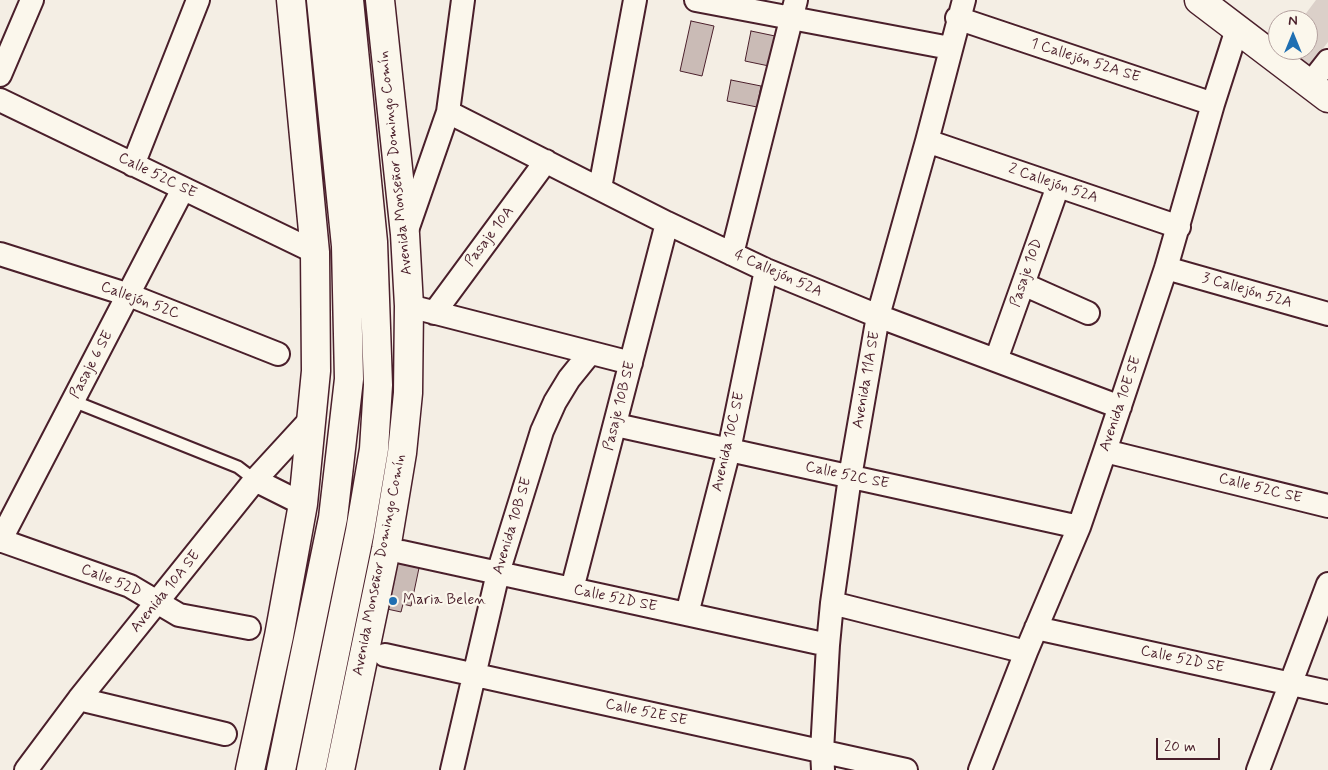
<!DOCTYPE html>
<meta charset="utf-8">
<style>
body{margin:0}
#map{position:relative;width:1328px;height:770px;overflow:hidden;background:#f4eee4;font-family:Mynerve,sans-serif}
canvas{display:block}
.north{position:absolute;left:1268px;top:10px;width:50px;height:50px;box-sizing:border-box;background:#fbf7ec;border:1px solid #b4a19f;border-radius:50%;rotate:0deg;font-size:14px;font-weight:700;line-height:20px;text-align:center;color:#4a1f2b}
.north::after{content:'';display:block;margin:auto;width:18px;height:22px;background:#1f6fb2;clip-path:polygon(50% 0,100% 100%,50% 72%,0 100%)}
.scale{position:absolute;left:1156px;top:738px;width:64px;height:22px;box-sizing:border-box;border:2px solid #4a1f2b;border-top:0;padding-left:6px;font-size:15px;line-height:18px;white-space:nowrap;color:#4a1f2b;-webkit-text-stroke:4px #fbf7ec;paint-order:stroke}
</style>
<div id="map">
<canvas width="1328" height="770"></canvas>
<div class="north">N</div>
<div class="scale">20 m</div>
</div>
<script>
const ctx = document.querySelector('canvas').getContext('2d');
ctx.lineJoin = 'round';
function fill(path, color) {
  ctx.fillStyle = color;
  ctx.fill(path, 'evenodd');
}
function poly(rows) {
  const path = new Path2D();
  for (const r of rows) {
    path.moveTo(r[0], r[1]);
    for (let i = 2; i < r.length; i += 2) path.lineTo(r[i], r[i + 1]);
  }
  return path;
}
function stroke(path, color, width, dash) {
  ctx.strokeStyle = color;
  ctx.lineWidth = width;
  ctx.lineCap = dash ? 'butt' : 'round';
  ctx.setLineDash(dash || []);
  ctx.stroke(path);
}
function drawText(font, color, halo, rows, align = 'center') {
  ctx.font = font + ' Mynerve,sans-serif';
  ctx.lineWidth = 4.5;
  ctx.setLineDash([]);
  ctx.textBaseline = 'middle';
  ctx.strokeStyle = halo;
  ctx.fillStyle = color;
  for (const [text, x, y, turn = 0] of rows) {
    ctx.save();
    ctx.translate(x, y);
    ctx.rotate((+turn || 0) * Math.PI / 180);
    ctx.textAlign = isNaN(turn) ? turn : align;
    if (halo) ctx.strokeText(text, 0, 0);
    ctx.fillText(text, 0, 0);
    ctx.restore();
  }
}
fill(poly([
 [1316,0,1328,0,1328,42,1307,69,1281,50,1308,50,1308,20,1301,20]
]), '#dbd0c9');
const building = poly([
 [691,21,714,26,702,76,680,71,691,21],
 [751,31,775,36,769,66,745,61,751,31],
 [731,80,761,86,757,107,727,101,731,80],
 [397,563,419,568,411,606,403,604,401,612,387,609,397,563]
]);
fill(building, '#cabbb6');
stroke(building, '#4a1f2b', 1);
const service = poly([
 [73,401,238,467,255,480]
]);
const minor = poly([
 [696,0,950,48],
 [957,18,1213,104],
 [0,75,32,0],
 [1310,84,1328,61],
 [0,100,315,252],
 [448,112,667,223,766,270,878,316,1120,407],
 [927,141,1179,227],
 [133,165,198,0],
 [600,188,635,0],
 [406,233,448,112,463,0],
 [0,254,129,295,278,354],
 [732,254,796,0],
 [1166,268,1328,314],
 [1023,284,1088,313],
 [409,306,631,363],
 [434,313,546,161],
 [996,360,1058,186],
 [616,425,1079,527],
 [1105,451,1328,506],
 [255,480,303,504],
 [0,540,130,586,179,615,249,628],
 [0,541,183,189],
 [402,552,828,645],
 [572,589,667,223],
 [832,603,1026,652],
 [687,614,729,450,766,270],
 [1036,628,1328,692],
 [385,655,906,770],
 [79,699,225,734],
 [26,770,79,699,255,480,311,419],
 [452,770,498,573,542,431,555,402,569,379,590,353],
 [823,770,822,751,828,645,832,603,850,477,878,316,927,141,964,0],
 [980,770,1026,652,1079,527,1105,451,1166,268,1213,104,1237,29],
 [1258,770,1328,584]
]);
const tertiary = poly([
 [1199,0,1328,98]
]);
const secondary = poly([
 [250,770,279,636,303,504,316,371,315,252,291,0],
 [281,770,333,518,349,379,346,246,321,0],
 [311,770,360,531,374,449,378,385,373,242,349,0],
 [340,770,386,549,402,453,408,393,409,306,405,234,380,0]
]);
stroke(service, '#4a1f2b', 15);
stroke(minor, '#4a1f2b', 26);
stroke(tertiary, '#4a1f2b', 31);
stroke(secondary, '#4a1f2b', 31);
stroke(service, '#fbf7ec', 11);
stroke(minor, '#fbf7ec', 22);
stroke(tertiary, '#fbf7ec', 28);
stroke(secondary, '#fbf7ec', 28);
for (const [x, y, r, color] of [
 [393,601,5,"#1f6fb2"]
]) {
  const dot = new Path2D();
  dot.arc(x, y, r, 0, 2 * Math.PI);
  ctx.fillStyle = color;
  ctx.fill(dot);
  stroke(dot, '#fbf7ec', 2);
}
drawText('15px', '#4a1f2b', '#fbf7ec', [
 ["1 Callejón 52A SE",1085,61,18],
 ["Avenida Monseñor Domingo Comín",396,163,-96],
 ["Calle 52C SE",157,176,26],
 ["2 Callejón 52A",1053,184,19],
 ["Pasaje 10A",490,237,-53],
 ["Pasaje 10D",1027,273,-71],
 ["4 Callejón 52A",778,274,24],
 ["3 Callejón 52A",1247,291,16],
 ["Callejón 52C",140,301,20],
 ["Pasaje 6 SE",92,365,-62],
 ["Avenida 11A SE",867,380,-80],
 ["Avenida 10E SE",1121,404,-71],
 ["Pasaje 10B SE",620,406,-76],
 ["Avenida 10C SE",729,442,-77],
 ["Calle 52C SE",847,476,12],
 ["Calle 52C SE",1260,489,14],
 ["Avenida 10B SE",513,526,-73],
 ["Avenida Monseñor Domingo Comín",380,565,-79],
 ["Calle 52D",111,581,22],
 ["Avenida 10A SE",166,592,-51],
 ["Calle 52D SE",615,599,12],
 ["Calle 52D SE",1182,660,12],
 ["Calle 52E SE",646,713,12]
]);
drawText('15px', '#4a1f2b', '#fbf7ec', [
 ["Maria Belen",403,601]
], 'left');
</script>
